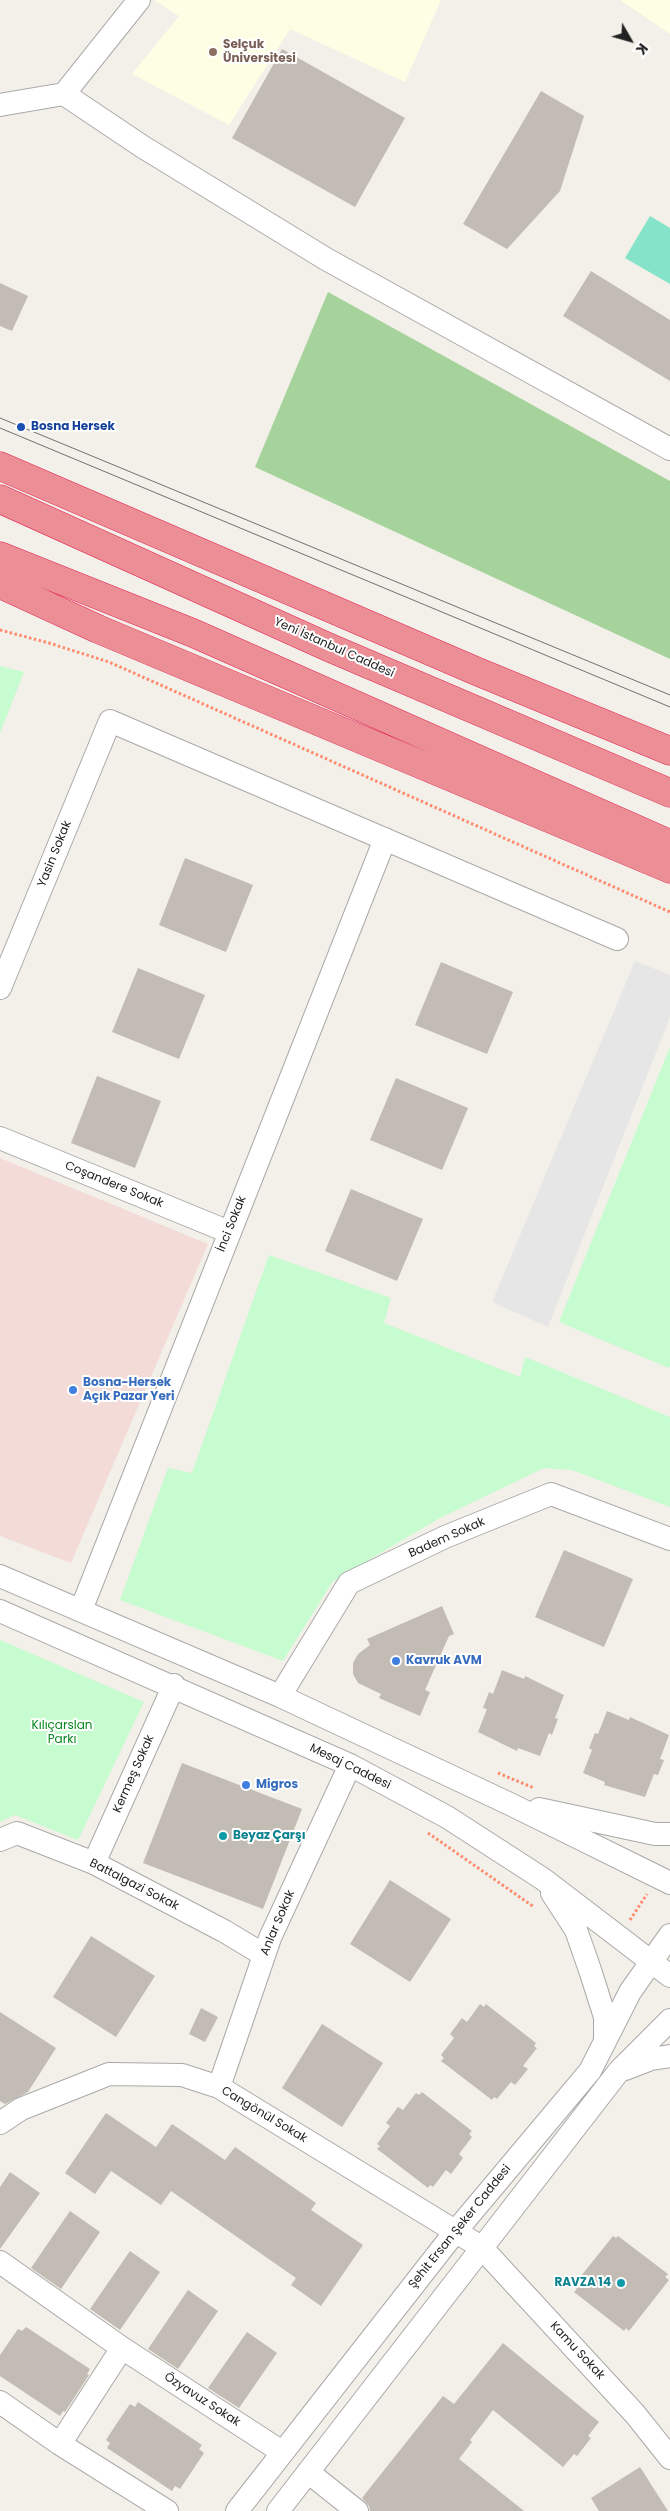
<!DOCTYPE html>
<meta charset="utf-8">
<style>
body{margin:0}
#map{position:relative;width:670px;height:2511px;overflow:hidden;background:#f2f0e8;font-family:Poppins,sans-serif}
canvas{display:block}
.north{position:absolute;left:605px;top:15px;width:50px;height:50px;-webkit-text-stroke:4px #fff;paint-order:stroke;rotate:128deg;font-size:14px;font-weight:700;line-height:20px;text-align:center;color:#222}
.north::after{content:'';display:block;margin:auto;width:18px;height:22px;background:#222;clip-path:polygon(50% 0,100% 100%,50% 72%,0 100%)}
</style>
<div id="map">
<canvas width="670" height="2511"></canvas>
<div class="north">K</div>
</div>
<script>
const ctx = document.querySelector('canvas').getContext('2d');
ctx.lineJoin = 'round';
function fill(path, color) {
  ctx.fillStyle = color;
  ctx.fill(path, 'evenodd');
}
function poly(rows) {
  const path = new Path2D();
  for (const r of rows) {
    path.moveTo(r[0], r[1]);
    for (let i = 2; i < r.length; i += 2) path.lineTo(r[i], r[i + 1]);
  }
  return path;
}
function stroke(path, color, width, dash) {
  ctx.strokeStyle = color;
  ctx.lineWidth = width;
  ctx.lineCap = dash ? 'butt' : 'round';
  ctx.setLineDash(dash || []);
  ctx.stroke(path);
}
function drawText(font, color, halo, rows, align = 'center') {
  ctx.font = font + ' Poppins,sans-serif';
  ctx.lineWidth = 4;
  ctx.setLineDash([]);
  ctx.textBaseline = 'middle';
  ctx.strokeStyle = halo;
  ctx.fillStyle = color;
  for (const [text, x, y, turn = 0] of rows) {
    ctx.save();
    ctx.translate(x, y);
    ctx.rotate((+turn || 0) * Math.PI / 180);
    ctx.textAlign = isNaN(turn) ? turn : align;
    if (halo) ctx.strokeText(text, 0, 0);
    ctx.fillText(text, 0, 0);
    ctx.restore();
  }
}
fill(poly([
 [0,1158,208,1244,71,1563,0,1536]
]), '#f3dbd8');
fill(poly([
 [154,0,441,0,405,82,290,29,229,125,132,74,179,16],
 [620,0,670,0,670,34]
]), '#fcffe4');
fill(poly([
 [328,292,670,481,670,659,255,467]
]), '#a6d39c');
fill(poly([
 [0,666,24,672,0,733],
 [670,1047,670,1365,669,1368,559,1322],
 [269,1255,391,1298,384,1323,520,1377,525,1357,670,1417,670,1507,572,1470,544,1468,440,1518,333,1581,283,1661,120,1600,168,1468,192,1473],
 [0,1640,144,1702,78,1840,15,1815,0,1822]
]), '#c6fccf');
fill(poly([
 [650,216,670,228,670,284,625,258]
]), '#84e3c8');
fill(poly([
 [635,961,670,975,670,1017,548,1327,492,1302]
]), '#e6e6e6');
fill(poly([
 [282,49,405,118,355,207,232,138],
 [541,91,584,116,560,191,507,249,463,224],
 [591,271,670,320,670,381,563,316],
 [0,283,28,296,12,331,0,326],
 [185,858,253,885,226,952,159,925],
 [441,962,513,992,487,1054,415,1025],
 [138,968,205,995,179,1059,112,1032],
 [97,1076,161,1101,135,1168,71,1143],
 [396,1078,468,1108,442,1170,370,1140],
 [351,1189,423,1219,397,1281,325,1251],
 [564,1550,633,1579,604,1647,535,1617],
 [442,1606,454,1634,449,1636,425,1690,430,1692,420,1716,379,1698,381,1694,358,1683,353,1674,353,1663,358,1654,370,1645,367,1639],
 [502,1670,524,1679,525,1676,564,1695,555,1718,558,1719,552,1735,549,1733,540,1756,518,1748,517,1751,478,1732,487,1709,483,1708,489,1692,493,1694],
 [607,1711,629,1720,630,1717,669,1735,660,1759,664,1760,658,1775,654,1774,645,1797,604,1785,605,1782,583,1773,592,1750,589,1748,595,1733,598,1734],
 [182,1763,302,1809,263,1909,143,1863],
 [390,1880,451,1919,410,1982,350,1944],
 [91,1936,155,1976,116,2037,53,1997],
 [480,2004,484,2007,486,2004,536,2043,534,2046,537,2048,523,2066,528,2069,515,2085,511,2082,497,2099,494,2097,492,2100,441,2061,444,2058,441,2055,454,2038,450,2034,462,2018,467,2022],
 [201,2008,218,2017,205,2042,189,2034],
 [0,2012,56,2048,28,2092,5,2104,0,2101],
 [322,2024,383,2063,342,2127,282,2088],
 [422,2092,472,2131,469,2134,472,2137,459,2154,463,2158,451,2174,446,2170,433,2187,430,2185,428,2188,377,2149,380,2146,377,2144,390,2126,386,2123,398,2107,403,2110,416,2093,419,2095],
 [106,2113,156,2147,172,2124,225,2160,235,2147,316,2203,311,2210,363,2245,321,2306,291,2285,296,2278,171,2191,161,2205,111,2171,95,2194,65,2173],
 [10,2172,40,2193,0,2249,0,2187],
 [70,2211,100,2232,61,2289,31,2268],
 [613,2236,616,2238,618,2236,668,2274,665,2277,669,2280,629,2331,626,2328,624,2331,574,2292,577,2289,573,2286],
 [130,2251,160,2272,120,2330,90,2309],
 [188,2290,218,2311,178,2369,148,2349],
 [26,2327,90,2369,87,2374,89,2375,65,2412,63,2411,60,2416,0,2376,0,2355,18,2329,22,2331],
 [247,2332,277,2353,239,2408,208,2388],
 [503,2343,599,2422,588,2436,591,2438,577,2456,574,2454,563,2467,493,2410,470,2440,472,2442,459,2459,524,2511,370,2511,369,2506,362,2498,377,2479,443,2396,454,2404],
 [138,2402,202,2445,199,2449,204,2453,180,2489,175,2486,172,2491,107,2448,110,2443,106,2440,115,2426,130,2404,135,2407],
 [640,2467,668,2511,599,2511,591,2498]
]), '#c3bcb4');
const minor = poly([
 [64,94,139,0],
 [0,105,64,94,143,147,326,259,670,449],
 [0,988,110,721,617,939],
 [0,1138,229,1232],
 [0,1576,280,1696,512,1805,670,1883],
 [81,1610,385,839],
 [0,1611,350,1765,447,1817,543,1879,670,1976],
 [280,1696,349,1583,445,1537,551,1494,670,1539],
 [539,1809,655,1834,670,1834],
 [0,1840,17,1833,94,1863,224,1931,264,1955],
 [94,1863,174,1685],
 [552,1893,576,1930,590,1970,605,2017,605,2039],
 [625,2069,651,2059,670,2056],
 [219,2087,270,1938,350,1765],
 [0,2123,21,2109,109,2074,182,2075,219,2087,481,2247,635,2414,670,2458],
 [0,2262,122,2348,282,2452],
 [0,2402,60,2444,167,2511],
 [60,2444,122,2348],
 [308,2472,357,2511],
 [237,2511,455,2232,590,2071,630,1992,670,1935],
 [278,2511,619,2071,670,2020]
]);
const highway = poly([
 [0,466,476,671,670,751],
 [0,499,328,647,670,793],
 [0,556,193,633,670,844],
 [0,584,98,629,670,869]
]);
stroke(minor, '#a9a9a9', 24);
stroke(highway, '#e22352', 29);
stroke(poly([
 [0,630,49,643,109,662,670,912],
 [498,1773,534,1788],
 [428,1833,534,1907],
 [630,1920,647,1894]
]), '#ff8a6d', 3, [2.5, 2.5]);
stroke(minor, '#fff', 22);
stroke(highway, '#eb8e96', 28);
stroke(poly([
 [0,418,670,695],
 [0,428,670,707]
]), '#707070', 1);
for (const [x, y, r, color] of [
 [213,52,5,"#8d6e63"],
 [21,427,5,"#1a4fb4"],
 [73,1390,5,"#3f7fe0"],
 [396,1661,5,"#3f7fe0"],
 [246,1785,5,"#3f7fe0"],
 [223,1836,5,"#0f9aa8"],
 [621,2283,5,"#0f9aa8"]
]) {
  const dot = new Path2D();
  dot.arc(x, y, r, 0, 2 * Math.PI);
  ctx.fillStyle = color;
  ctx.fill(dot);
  stroke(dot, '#fff', 2);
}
drawText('bold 12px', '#785e54', '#fff', [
 ["Selçuk",223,45],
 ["Üniversitesi",223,59]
], 'left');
drawText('bold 12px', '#164399', '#fff', [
 ["Bosna Hersek",31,427]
], 'left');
drawText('12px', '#222', '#fff', [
 ["Yeni İstanbul Caddesi",334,648,24],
 ["Yasin Sokak",55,854,-68],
 ["Coşandere Sokak",114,1185,22],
 ["İnci Sokak",232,1224,-68],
 ["Badem Sokak",447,1538,-24],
 ["Mesaj Caddesi",350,1767,26],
 ["Kermeş Sokak",134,1774,-66],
 ["Battalgazi Sokak",134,1885,27],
 ["Anlar Sokak",278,1923,-67],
 ["Cangönül Sokak",264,2115,31],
 ["Şehit Ersan Şeker Caddesi",460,2227,-51],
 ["Kamu Sokak",577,2351,47],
 ["Özyavuz Sokak",202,2400,33]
]);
drawText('bold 12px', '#366cbe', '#fff', [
 ["Bosna-Hersek",83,1383],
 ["Açık Pazar Yeri",83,1397],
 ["Kavruk AVM",406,1661],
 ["Migros",256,1785]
], 'left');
drawText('12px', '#08871f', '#fff', [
 ["Kılıçarslan",62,1726],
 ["Parkı",62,1740]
]);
drawText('bold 12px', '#0d838f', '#fff', [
 ["Beyaz Çarşı",233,1836],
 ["RAVZA 14",611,2283,"right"]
], 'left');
</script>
